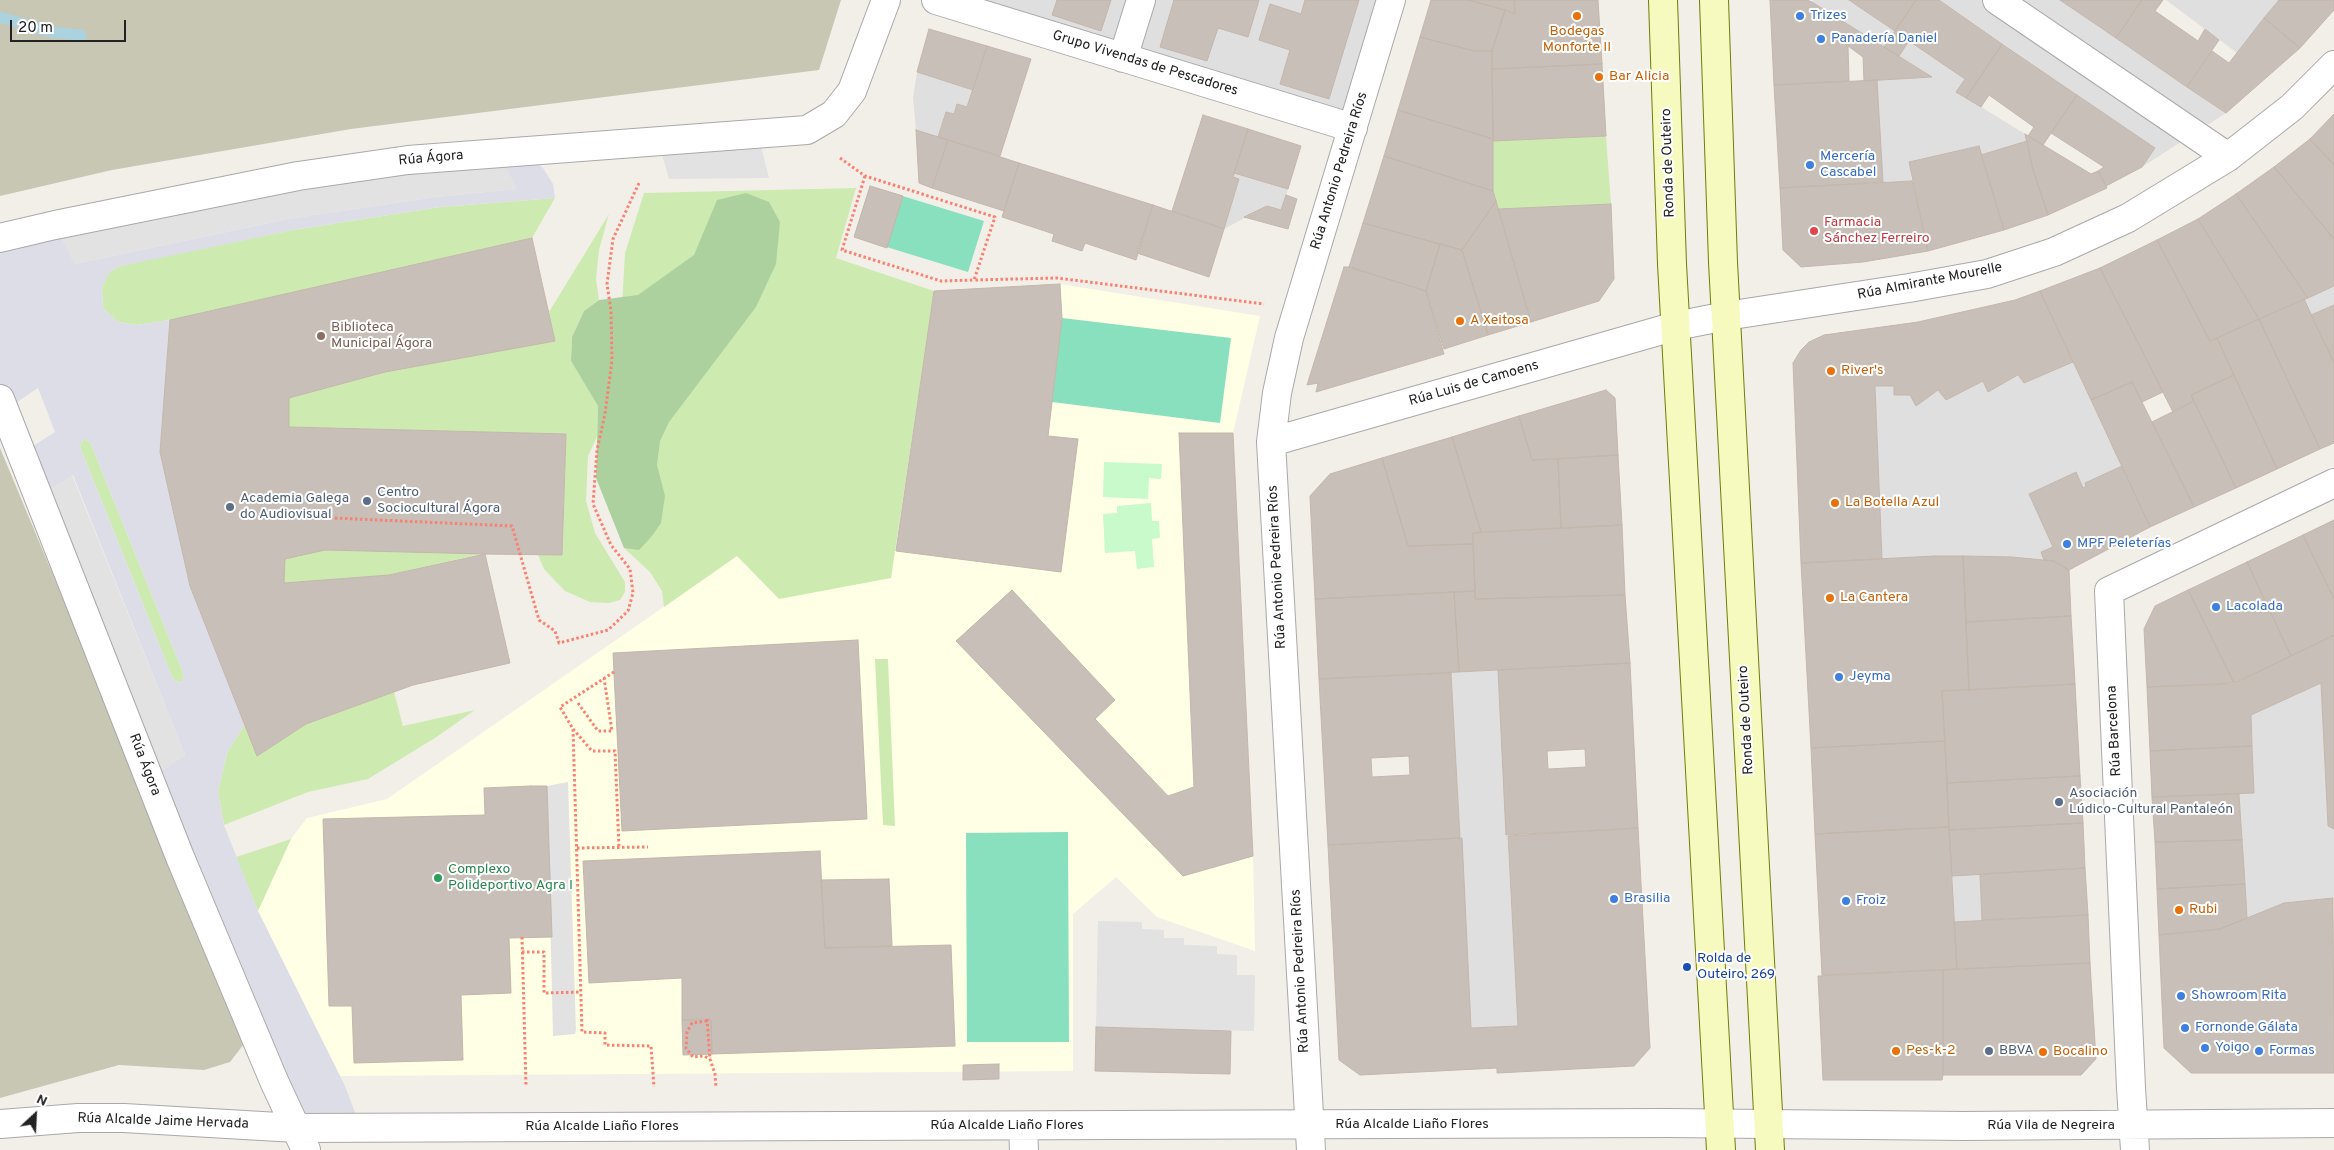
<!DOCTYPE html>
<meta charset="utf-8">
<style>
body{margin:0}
#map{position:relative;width:2334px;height:1150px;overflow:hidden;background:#f2efe9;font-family:Overpass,sans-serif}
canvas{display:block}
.north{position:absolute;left:10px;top:1090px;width:50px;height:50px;-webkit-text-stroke:4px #fff;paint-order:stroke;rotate:25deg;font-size:14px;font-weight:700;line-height:20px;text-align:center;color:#222}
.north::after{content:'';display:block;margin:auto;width:18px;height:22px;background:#222;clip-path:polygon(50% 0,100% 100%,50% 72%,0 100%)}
.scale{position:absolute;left:10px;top:20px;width:116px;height:22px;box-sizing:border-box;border:2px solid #222;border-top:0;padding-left:6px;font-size:15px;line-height:18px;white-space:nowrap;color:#222;-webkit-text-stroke:4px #fff;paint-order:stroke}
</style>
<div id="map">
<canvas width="2334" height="1150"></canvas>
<div class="north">N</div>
<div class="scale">20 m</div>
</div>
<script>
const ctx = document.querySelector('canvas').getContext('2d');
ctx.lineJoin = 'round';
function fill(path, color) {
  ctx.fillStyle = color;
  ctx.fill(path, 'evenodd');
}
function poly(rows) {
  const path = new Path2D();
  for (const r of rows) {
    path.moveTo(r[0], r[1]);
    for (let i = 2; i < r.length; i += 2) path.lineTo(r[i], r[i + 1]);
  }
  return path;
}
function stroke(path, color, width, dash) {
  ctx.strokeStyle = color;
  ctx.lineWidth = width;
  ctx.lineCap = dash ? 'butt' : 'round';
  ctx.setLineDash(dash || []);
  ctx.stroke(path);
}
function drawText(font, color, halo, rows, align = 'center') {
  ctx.font = font + ' Overpass,sans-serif';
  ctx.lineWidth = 4;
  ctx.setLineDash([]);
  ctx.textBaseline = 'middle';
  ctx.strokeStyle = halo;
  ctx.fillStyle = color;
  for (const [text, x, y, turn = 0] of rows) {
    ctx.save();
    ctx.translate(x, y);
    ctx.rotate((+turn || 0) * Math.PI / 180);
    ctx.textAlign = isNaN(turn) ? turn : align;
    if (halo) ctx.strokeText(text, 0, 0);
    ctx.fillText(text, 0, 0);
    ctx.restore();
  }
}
fill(poly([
 [971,0,1382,0,1349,116],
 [1813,0,1849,0,1895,31,1884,47,1812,2],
 [1939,0,2060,0,2226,113,2142,167,2155,148],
 [2166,0,2279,0,2237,53],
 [1909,41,1965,79,1957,92,2025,134,2027,141,1981,155,1978,146,1909,162,1912,181,1883,182,1877,80,1931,77,1899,56],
 [917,72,973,90,967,107,957,104,954,114,946,112,938,137,916,130,913,98],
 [1234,173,1288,189,1281,210,1267,206,1224,229,1239,180,1233,177],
 [2334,286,2334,305,2311,315,2304,299],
 [2073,362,2122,466,2085,483,2086,486,2083,488,2075,472,2029,494,2053,547,2041,552,2044,560,1963,556,1882,559,1875,386,1894,386,1895,395,1938,390,1946,400,1983,381,1988,392,2018,376,2024,383],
 [1498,670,1518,1026,1471,1028,1451,673],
 [2321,683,2328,826,2334,829,2334,898,2284,903,2247,918,2239,794,2254,793,2251,715],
 [1980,874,1982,920,1954,922,1952,876]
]), '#e0dfdf');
fill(poly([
 [1060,284,1260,316,1233,433,1253,856,1255,951,1157,917,1116,877,1073,914,1073,1071,340,1076,258,911,291,839,307,818,387,799,737,556,896,551,934,291]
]), '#ffffe5');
fill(poly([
 [0,0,841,0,819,70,351,129,112,170,0,196],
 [0,448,247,1040,230,1062,204,1070,119,1065,0,1098]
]), '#c7c7b4');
fill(poly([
 [1606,136,1611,204,1498,209,1493,191,1493,141],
 [856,188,836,258,934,291,891,578,779,599,737,556,664,607,662,591,650,572,624,548,610,512,625,253,644,193],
 [555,198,532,238,170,320,137,325,118,322,103,308,102,287,107,275,117,267,127,264,293,230,440,207],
 [609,214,599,250,596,279,599,300,584,311,572,337,571,361,598,405,597,437,588,456,586,501,595,533,625,582,625,592,620,600,609,603,590,602,565,591,544,569,538,555,562,555,566,434,289,427,289,398,385,372,555,341,549,312],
 [83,439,90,442,184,675,181,683,173,679,80,447],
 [325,550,485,553,389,575,284,583,285,559],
 [875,659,888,659,895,826,883,825],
 [394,692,403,726,475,710,435,738,368,779,308,792,224,825,218,792,227,753,245,724,257,755,306,724],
 [291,839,258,911,236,857]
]), '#cdebb0');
fill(poly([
 [746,193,769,202,780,222,776,264,756,307,669,422,660,441,657,465,665,496,661,523,652,536,639,550,624,548,596,478,598,406,571,361,572,337,584,311,599,300,638,295,694,255,717,200]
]), '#add19e');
fill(poly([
 [1104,462,1162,464,1161,479,1149,478,1148,499,1103,497],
 [1151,503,1152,521,1159,521,1160,538,1152,539,1154,567,1137,569,1135,551,1105,553,1103,514,1117,513,1117,506]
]), '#c8facc');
fill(poly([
 [870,186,984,221,968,272,854,237],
 [1062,318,1231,338,1220,423,1052,402],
 [1068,832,1069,1042,967,1042,966,833]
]), '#88e0be');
fill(poly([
 [758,134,769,178,669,179,658,141],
 [499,153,518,189,436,197,288,219,75,264,55,225],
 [72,475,185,755,160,772,39,496],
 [568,782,576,1030,575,1034,553,1036,547,786],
 [1098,921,1142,922,1142,929,1164,930,1164,938,1184,938,1184,945,1217,946,1217,954,1237,955,1237,975,1255,975,1254,1031,1096,1027]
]), '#e2e2e2');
fill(poly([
 [520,151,543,168,553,184,555,198,440,207,293,230,117,267,108,275,102,287,103,308,118,322,137,325,170,320,160,452,190,586,245,724,227,753,218,792,224,825,258,911,345,1086,361,1128,296,1128,150,779,185,755,73,475,39,496,22,453,55,432,38,388,5,410,0,399,0,238,55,225,75,264,288,219,436,197,517,189,499,153],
 [83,439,90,442,184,675,181,683,173,679,80,447]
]), '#dddde8');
stroke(poly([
 [0,17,50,32,81,35]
]), '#aad3df', 11);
const building = poly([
 [1057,0,1111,0,1101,31,1052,15,1057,0],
 [1174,0,1259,0,1248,37,1218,28,1207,61,1160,47,1174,0],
 [1305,0,1359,0,1329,99,1280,84,1290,50,1259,40,1270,4,1301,14,1305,0],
 [1431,0,1468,0,1505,10,1492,51,1474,51,1420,37,1431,0],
 [1468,0,1514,0,1515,14,1505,10,1468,0],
 [1598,0,1602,64,1492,69,1492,51,1505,10,1515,14,1514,0,1598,0],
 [1770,0,1807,0,1812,2,1932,77,1864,81,1863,57,1848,46,1849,81,1774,85,1770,0],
 [1849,0,1916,0,1895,31,1849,0],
 [1916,0,1939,0,2002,44,1966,98,1956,92,1965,79,1909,41,1899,56,1884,47,1916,0],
 [2060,0,2142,0,2116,38,2060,0],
 [2142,0,2163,0,2155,11,2198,41,2205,29,2219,40,2187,87,2116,38,2142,0],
 [2279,0,2334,0,2334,10,2300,48,2264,18,2279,0],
 [2264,18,2300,48,2226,113,2187,87,2212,51,2229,63,2264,18],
 [929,29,987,46,973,90,917,72,929,29],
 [1420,37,1474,51,1492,51,1493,139,1398,110,1420,37],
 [2002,44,2077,95,2043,145,2028,136,2034,127,1989,95,1981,107,1966,98,2002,44],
 [987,46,1031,59,1000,156,938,137,946,112,954,114,957,104,967,107,987,46],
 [1602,64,1606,136,1493,141,1492,69,1602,64],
 [1877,80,1883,182,1780,188,1774,85,1877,80],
 [2077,95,2155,148,2142,167,2106,186,2098,171,2104,167,2051,133,2077,95],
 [1398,110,1493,139,1493,191,1384,156,1398,110],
 [2334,114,2334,165,2310,139,2334,114],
 [1203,115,1248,129,1233,177,1239,179,1224,229,1172,211,1203,115],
 [1248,129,1301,146,1288,189,1234,173,1248,129],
 [916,130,948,140,932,188,919,183,916,130],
 [2025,134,2091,174,2098,171,2107,188,2048,215,2033,170,2025,134],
 [2310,139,2334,165,2334,239,2274,167,2310,139],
 [948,140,1019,163,1004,211,932,188,948,140],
 [2027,141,2033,170,2048,215,2004,230,1981,155,2027,141],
 [1979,146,2004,230,1928,251,1909,162,1979,146],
 [1384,156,1493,191,1496,201,1462,250,1363,223,1384,156],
 [1019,163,1153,205,1136,260,1085,243,1082,251,1052,241,1054,234,1002,217,1019,163],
 [2274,167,2334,239,2334,286,2308,298,2236,194,2274,167],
 [1912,181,1928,251,1863,262,1801,267,1783,250,1780,188,1912,181],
 [870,186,903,196,887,248,854,237,870,186],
 [2236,194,2308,298,2259,319,2198,219,2236,194],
 [1286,195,1297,199,1288,229,1244,217,1267,206,1281,210,1286,195],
 [1496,201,1531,322,1488,335,1462,250,1496,201],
 [1611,204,1614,279,1599,301,1531,322,1498,209,1611,204],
 [1153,205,1224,229,1209,277,1137,253,1153,205],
 [2198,219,2259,319,2210,341,2157,240,2198,219],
 [1363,223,1440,244,1426,291,1349,267,1363,223],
 [532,238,555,341,385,372,289,398,289,427,566,434,562,555,485,554,510,663,413,685,306,724,257,756,190,586,160,452,170,320,532,238],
 [325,550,485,554,389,575,284,583,285,559,325,550],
 [2157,240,2210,341,2217,338,2234,375,2191,395,2194,401,2173,412,2100,268,2157,240],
 [1440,244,1462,250,1488,335,1444,349,1426,291,1440,244],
 [1344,267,1349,267,1426,291,1444,354,1316,392,1318,383,1307,385,1344,267],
 [2100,268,2163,392,2142,402,2132,382,2091,400,2040,291,2100,268],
 [1060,284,1062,318,1048,436,1078,439,1061,572,896,551,934,291,1060,284],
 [2040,291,2073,362,2024,383,2018,375,1988,392,1983,381,1946,400,1938,390,1916,406,1910,395,1894,395,1894,386,1875,386,1882,559,1801,563,1793,363,1801,350,1809,342,1824,335,1918,322,2015,300,2040,291],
 [2304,299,2334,363,2334,443,2320,449,2259,319,2304,299],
 [2334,305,2334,363,2311,315,2334,305],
 [2259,319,2320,449,2277,469,2217,338,2259,319],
 [2234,375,2277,469,2236,488,2191,395,2234,375],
 [2132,382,2194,507,2150,527,2091,400,2132,382],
 [1606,390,1615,398,1618,455,1532,460,1519,416,1606,390],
 [2194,401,2236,488,2194,507,2152,422,2194,401],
 [1519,416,1532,460,1558,459,1561,528,1481,532,1452,437,1519,416],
 [1179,433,1233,433,1253,856,1183,876,956,641,1012,590,1115,700,1095,719,1168,796,1194,787,1179,433],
 [1452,437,1481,532,1473,533,1473,544,1408,546,1382,458,1452,437],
 [1618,455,1622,525,1561,528,1558,459,1618,455],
 [1382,458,1408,546,1473,544,1475,591,1315,599,1310,496,1330,474,1382,458],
 [2122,466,2150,527,2069,570,2054,561,2044,560,2041,552,2053,547,2029,494,2076,472,2083,488,2086,486,2085,483,2122,466],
 [2334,520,2334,599,2303,535,2334,520],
 [1622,525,1625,595,1475,599,1473,533,1622,525],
 [2303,535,2334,599,2334,635,2291,656,2247,562,2303,535],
 [1935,556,1963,556,1969,690,1942,691,1945,741,1811,748,1801,563,1935,556],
 [1963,556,2011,557,2054,561,2069,570,2071,616,1966,622,1963,556],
 [2247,562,2291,656,2234,683,2188,590,2247,562],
 [2188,590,2234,683,2147,687,2144,629,2155,606,2188,590],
 [1475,591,1475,599,1625,595,1630,663,1459,672,1454,592,1475,591],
 [1454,592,1459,672,1319,679,1315,599,1454,592],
 [2071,616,2075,684,1969,690,1966,622,2071,616],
 [2334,635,2334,829,2328,826,2321,683,2251,715,2252,746,2150,751,2147,687,2234,684,2334,635],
 [858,640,867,819,622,831,613,653,858,640],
 [1630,663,1638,828,1506,835,1498,670,1630,663],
 [1585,749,1586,767,1548,769,1547,751,1585,749],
 [1451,673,1460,838,1328,845,1319,679,1451,673],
 [1409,756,1410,775,1372,777,1371,758,1409,756],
 [2075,684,2080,776,1947,783,1942,691,2075,684],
 [1945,741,1949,827,1815,834,1811,748,1945,741],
 [2252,746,2254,793,2152,797,2150,751,2252,746],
 [2080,776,2083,823,1949,830,1947,783,2080,776],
 [531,786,547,786,552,937,509,938,511,993,461,995,463,1060,354,1063,352,1006,329,1006,323,819,485,815,484,788,531,786],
 [2239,794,2242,840,2155,842,2152,797,2239,794],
 [2083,823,2085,868,1952,876,1949,830,2083,823],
 [1949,827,1957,969,1822,975,1815,834,1949,827],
 [1638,828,1650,1048,1634,1066,1497,1073,1497,1068,1360,1075,1339,1060,1328,845,1462,838,1471,1028,1518,1026,1508,836,1638,828],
 [2242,840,2245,884,2157,889,2155,842,2242,840],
 [820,851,825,948,951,945,955,1046,712,1054,711,1020,682,1020,682,978,589,983,583,861,820,851],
 [2085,868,2088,915,1982,920,1980,874,2085,868],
 [889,879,892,946,825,948,821,880,889,879],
 [2245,884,2247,918,2220,929,2159,935,2157,889,2245,884],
 [2333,898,2334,1073,2191,1073,2164,1048,2159,935,2220,929,2284,903,2333,898],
 [2088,915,2090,963,1957,969,1954,922,2088,915],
 [2090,963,2096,1059,2081,1075,1943,1075,1943,970,2090,963],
 [1943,970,1943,1075,1942,1080,1823,1080,1818,976,1943,970],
 [707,1019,711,1020,712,1054,683,1055,682,1020,707,1019],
 [1096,1027,1231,1031,1230,1074,1095,1071,1096,1027],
 [999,1064,999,1079,963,1080,963,1065,999,1064]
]);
fill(building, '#c7bfb8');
stroke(building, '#c4b6ab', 1);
const street = poly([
 [936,0,1353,128],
 [1997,0,2228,157],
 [1123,58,1141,0],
 [0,238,55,225,298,176,408,160,807,130,834,114,852,91,886,0],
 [0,399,180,857,274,1081,306,1150],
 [1271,442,1676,326,1726,316,1909,288,1987,274,2054,252,2128,218,2228,157,2292,107,2334,65],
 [0,1124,78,1118,124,1118,296,1128,1667,1123,1964,1126,2334,1123],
 [1023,1126,1024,1150],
 [1311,1150,1271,442,1277,393,1289,338,1391,0],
 [2135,1150,2131,1088,2109,591,2334,483]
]);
const secondary = poly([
 [1663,0,1672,264,1721,1150],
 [1714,0,1723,262,1770,1150]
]);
stroke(street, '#a9a9a9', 30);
stroke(secondary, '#707d05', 30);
stroke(poly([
 [840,158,865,176,995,217,974,280,1057,278,1264,304],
 [865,176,842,250,941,281,974,280],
 [290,516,512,526,539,620,555,631,559,643,608,630,628,611,633,593,630,569,611,545,593,504,597,450,605,414,612,360,611,311,607,284,613,239,639,183],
 [614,672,560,707,573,729,582,1032,605,1033,605,1045,651,1046,654,1087],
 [578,703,598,731,612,731,604,678],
 [573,729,592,751,615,751,619,848],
 [577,848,648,847],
 [522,937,526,1086],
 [522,952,544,952,544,993,581,992],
 [707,1019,710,1059,715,1074,716,1087],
 [707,1021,692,1023,687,1032,686,1048,693,1057,704,1056,710,1059]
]), '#fa8072', 3, [2.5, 2.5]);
stroke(street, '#fff', 28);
stroke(secondary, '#f7fabf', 28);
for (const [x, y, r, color] of [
 [1577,16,5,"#e8710a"],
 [1800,16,5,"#3f7fe0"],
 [1821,39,5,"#3f7fe0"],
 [1599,77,5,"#e8710a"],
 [1810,165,5,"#3f7fe0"],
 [1814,231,5,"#e0444e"],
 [1460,321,5,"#e8710a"],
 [321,336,5,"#8d6e63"],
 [1831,371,5,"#e8710a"],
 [367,501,5,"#5c6f8a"],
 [1835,503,5,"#e8710a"],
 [230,507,5,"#5c6f8a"],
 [2067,544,5,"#3f7fe0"],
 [1830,598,5,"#e8710a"],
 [2216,607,5,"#3f7fe0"],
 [1839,677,5,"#3f7fe0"],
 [2059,802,5,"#5c6f8a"],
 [438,878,5,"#2e9e5b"],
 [1614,899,5,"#3f7fe0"],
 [1846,901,5,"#3f7fe0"],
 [2179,910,5,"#e8710a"],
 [1687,967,5,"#1a4fb4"],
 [2181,996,5,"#3f7fe0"],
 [2185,1028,5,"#3f7fe0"],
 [2205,1048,5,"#3f7fe0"],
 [1896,1051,5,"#e8710a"],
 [1989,1051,5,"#5c6f8a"],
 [2259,1051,5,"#3f7fe0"],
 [2043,1052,5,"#e8710a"]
]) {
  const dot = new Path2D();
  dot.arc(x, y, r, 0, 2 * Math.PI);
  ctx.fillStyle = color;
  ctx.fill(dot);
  stroke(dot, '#fff', 2);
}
drawText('14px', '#366cbe', '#fff', [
 ["Trizes",1810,16],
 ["Panadería Daniel",1831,39],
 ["Mercería",1820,157],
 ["Cascabel",1820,173],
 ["MPF Peleterías",2077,544],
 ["Lacolada",2226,607],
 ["Jeyma",1849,677],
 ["Brasilia",1624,899],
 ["Froiz",1856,901],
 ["Showroom Rita",2191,996],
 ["Fornonde Gálata",2195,1028],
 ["Yoigo",2215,1048],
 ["Formas",2269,1051]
], 'left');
drawText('14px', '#c56008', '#fff', [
 ["Bodegas",1577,32,"center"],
 ["Monforte II",1577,48,"center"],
 ["Bar Alicia",1609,77],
 ["A Xeitosa",1470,321],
 ["River's",1841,371],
 ["La Botella Azul",1845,503],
 ["La Cantera",1840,598],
 ["Rubi",2189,910],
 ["Pes-k-2",1906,1051],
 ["Bocalino",2053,1052]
], 'left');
drawText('14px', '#222', '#fff', [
 ["Grupo Vivendas de Pescadores",1145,64,17],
 ["Rúa Ágora",431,159,-5],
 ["Ronda de Outeiro",1669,163,-92],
 ["Rúa Antonio Pedreira Ríos",1340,171,-73],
 ["Rúa Almirante Mourelle",1930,282,-11],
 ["Rúa Luis de Camoens",1474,384,-16],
 ["Rúa Antonio Pedreira Ríos",1278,567,-93],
 ["Ronda de Outeiro",1747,720,-93],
 ["Rúa Barcelona",2115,731,-93],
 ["Rúa Ágora",144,765,69],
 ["Rúa Antonio Pedreira Ríos",1301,971,-93],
 ["Rúa Alcalde Jaime Hervada",163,1122,2],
 ["Rúa Alcalde Liaño Flores",1412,1125],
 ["Rúa Alcalde Liaño Flores",1007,1126],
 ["Rúa Vila de Negreira",2051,1126],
 ["Rúa Alcalde Liaño Flores",602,1127]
]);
drawText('14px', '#be3a42', '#fff', [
 ["Farmacia",1824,223],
 ["Sánchez Ferreiro",1824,239]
], 'left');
drawText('14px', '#785e54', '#fff', [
 ["Biblioteca",331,328],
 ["Municipal Ágora",331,344]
], 'left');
drawText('14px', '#4e5e75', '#fff', [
 ["Centro",377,493],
 ["Sociocultural Ágora",377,509],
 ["Academia Galega",240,499],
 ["do Audiovisual",240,515],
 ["Asociación",2069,794],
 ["Lúdico-Cultural Pantaleón",2069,810],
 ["BBVA",1999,1051]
], 'left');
drawText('14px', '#27864d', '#fff', [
 ["Complexo",448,870],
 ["Polideportivo Agra I",448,886]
], 'left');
drawText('14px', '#164399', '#fff', [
 ["Rolda de",1697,959],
 ["Outeiro, 269",1697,975]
], 'left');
</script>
